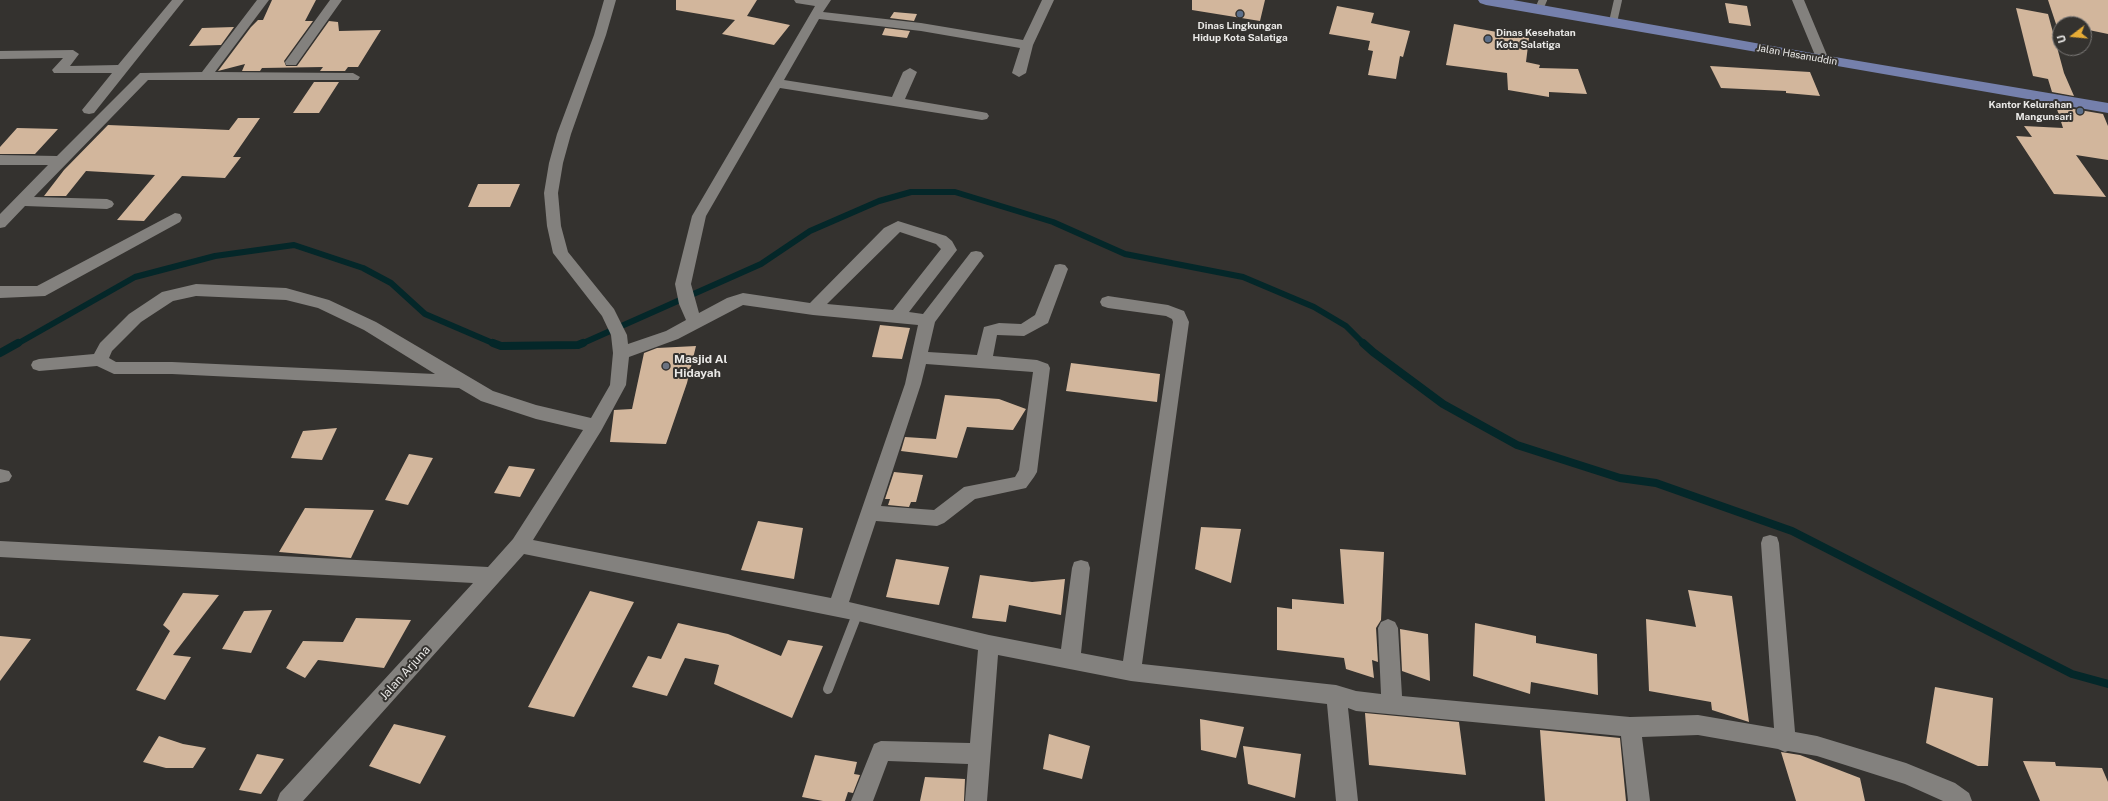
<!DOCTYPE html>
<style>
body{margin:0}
#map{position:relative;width:2108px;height:801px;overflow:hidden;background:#34322f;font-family:"Public Sans",sans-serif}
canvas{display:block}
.north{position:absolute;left:2052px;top:16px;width:40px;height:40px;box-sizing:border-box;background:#34322f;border:1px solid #7d7b79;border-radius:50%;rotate:254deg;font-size:11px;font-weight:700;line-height:16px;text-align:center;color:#eae9e7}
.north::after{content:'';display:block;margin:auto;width:14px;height:18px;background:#e7ac36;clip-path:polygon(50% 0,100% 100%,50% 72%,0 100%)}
</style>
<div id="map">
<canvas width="2108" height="801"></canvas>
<div class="north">U</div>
</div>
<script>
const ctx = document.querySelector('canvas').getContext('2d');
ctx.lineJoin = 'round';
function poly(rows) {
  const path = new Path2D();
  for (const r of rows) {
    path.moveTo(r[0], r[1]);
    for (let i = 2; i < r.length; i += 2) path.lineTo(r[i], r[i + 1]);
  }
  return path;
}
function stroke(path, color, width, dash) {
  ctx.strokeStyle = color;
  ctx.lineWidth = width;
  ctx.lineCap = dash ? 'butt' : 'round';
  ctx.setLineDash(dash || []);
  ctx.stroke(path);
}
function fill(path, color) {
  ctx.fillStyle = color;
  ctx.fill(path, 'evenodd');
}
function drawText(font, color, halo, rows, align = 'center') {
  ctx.font = font + ' "Public Sans",sans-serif';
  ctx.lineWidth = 4;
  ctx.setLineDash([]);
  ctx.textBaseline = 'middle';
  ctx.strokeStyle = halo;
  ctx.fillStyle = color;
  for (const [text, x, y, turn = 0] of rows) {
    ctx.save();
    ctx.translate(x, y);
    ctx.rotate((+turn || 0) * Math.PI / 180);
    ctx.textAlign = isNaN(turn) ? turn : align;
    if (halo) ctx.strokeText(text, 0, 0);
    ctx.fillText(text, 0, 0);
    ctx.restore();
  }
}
stroke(poly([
 [17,344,135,277,215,256,294,245,363,268,391,283,425,314,495,344],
 [581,344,761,264,810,231,879,201,911,192,955,192,1053,222,1125,254,1243,277,1314,307,1346,326,1364,344]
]), '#042729', 6);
stroke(poly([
 [493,343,501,346,578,345,583,343],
 [1363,343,1373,352,1443,404,1517,445,1620,478,1656,483,1792,531,2072,674,2108,684],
 [0,353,18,343]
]), '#042729', 8);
fill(poly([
 [272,0,316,0,305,21,313,21,284,61,286,66,297,66,329,21,338,22,339,31,381,30,358,67,348,67,345,71,320,71,323,67,262,68,260,71,242,71,245,64,218,71,251,27,258,20,263,20],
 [676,0,757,0,747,16,790,25,774,45,722,34,735,20,676,10],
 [1192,0,1265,0,1260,21,1192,10],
 [2048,0,2108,0,2108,34,2084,29,2084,24,2056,24],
 [1725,3,1747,6,1751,26,1729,23],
 [1337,6,1374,13,1371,23,1410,31,1403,57,1400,56,1396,79,1368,75,1373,51,1368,50,1370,41,1329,34],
 [2016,8,2048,14,2064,73,2074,96,2052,92,2048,79,2033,76],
 [894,12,917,14,914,21,890,18],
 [1454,24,1529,38,1526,62,1540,65,1539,68,1578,69,1587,94,1549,92,1549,97,1508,90,1507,73,1446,65],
 [234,27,221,45,189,46,202,28],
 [885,28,910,31,907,38,882,35],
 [1710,66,1810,72,1820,96,1786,93,1786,91,1721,88],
 [314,82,339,82,319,113,293,113],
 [2056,106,2103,114,2108,126,2108,160,2076,155,2106,197,2054,194,2016,136,2032,137,2024,126,2063,128],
 [238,118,260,118,233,157,241,157,225,178,182,176,144,221,117,220,155,175,86,171,66,196,44,196,64,170,108,125,229,130],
 [17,128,58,129,35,154,0,154,0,147],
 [478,184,520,184,510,207,468,207],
 [880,325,910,328,902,359,872,357],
 [696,346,687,383,666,444,610,442,614,410,632,409,644,353,657,348],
 [1071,363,1160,374,1157,402,1066,391],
 [945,395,999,399,1026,409,1013,430,967,427,957,458,901,451,905,437,936,439],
 [337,428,322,460,291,458,303,431],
 [409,454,433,458,408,505,385,500],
 [509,466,535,469,520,497,494,493],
 [894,472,923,475,916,502,911,502,909,507,888,505,890,499,885,499],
 [305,508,374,510,351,558,279,552],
 [758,521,803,528,794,579,741,570],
 [1201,527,1241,529,1231,583,1195,569],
 [1340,549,1384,552,1381,620,1376,628,1378,662,1372,660,1374,678,1346,669,1344,658,1277,650,1277,607,1292,609,1292,599,1344,604],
 [896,559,949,567,939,605,886,597],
 [980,575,1032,582,1065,579,1061,615,1009,605,1006,622,972,618],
 [1688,590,1732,596,1749,722,1712,710,1711,702,1649,691,1646,619,1696,627],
 [590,591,634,602,574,717,528,707],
 [183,593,219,595,173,655,191,657,165,700,136,690,170,631,163,625],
 [272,610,251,653,222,649,244,611],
 [356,618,411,620,384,668,318,660,305,678,286,668,303,641,343,642],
 [678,623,728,634,781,656,788,640,823,646,792,718,714,684,719,665,685,658,667,696,632,687,648,656,661,659],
 [1475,623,1536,636,1536,643,1597,654,1598,695,1531,682,1530,694,1473,676],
 [1400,629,1428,634,1430,681,1402,671],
 [0,636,31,639,0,681],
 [1935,687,1993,698,1988,766,1978,766,1926,743],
 [1365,713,1459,722,1466,775,1369,765],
 [1200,719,1244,727,1236,758,1201,750],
 [394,724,446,736,420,784,369,766],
 [1540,730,1620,738,1626,801,1545,801],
 [1049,734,1090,746,1082,779,1043,769],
 [159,736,183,744,206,748,193,768,166,768,143,762],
 [1243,746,1301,754,1295,798,1248,784],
 [1781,752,1800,755,1860,778,1865,801,1796,801],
 [257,754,284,759,261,794,239,790],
 [815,755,857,762,854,774,860,775,853,793,848,792,845,801,823,801,802,797],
 [2023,761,2055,762,2056,766,2102,768,2108,782,2108,801,2040,801],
 [925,777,965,779,964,801,920,801]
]), '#d2b69c');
stroke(poly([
 [1539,9,1543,0],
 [1613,22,1618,0]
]), '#83817e', 8);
stroke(poly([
 [828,689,858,612]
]), '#83817e', 10);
fill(poly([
 [172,0,184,0,94,113,89,114,84,113,82,110,112,73,54,73,52,70,63,58,0,59,0,51,73,50,79,54,70,66,118,65,172,0],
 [257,0,269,0,215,72,353,73,360,77,358,80,148,80,34,197,107,199,112,201,114,204,112,207,107,209,25,206,5,227,0,228,0,214,48,165,0,165,0,155,57,156,140,73,202,72,257,0],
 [330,0,342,0,296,65,286,65,285,62,330,0],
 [604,0,616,0,606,35,571,134,563,163,558,193,561,226,568,252,614,309,627,335,628,344,666,331,686,320,679,304,675,284,692,216,815,6,796,3,794,0,831,0,823,12,921,23,1023,40,1042,0,1054,0,1033,45,1026,73,1019,77,1012,73,1020,48,921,31,819,19,784,80,892,97,903,72,910,68,917,72,905,99,982,112,987,113,989,116,987,119,982,120,780,88,706,216,691,284,699,313,727,298,743,293,810,303,884,228,898,221,946,236,952,241,957,250,909,312,923,314,971,252,976,251,981,252,984,256,981,260,935,322,928,352,977,355,984,327,999,323,1021,324,1035,315,1055,265,1060,264,1065,265,1068,269,1048,323,1024,336,997,335,993,356,1037,360,1048,364,1050,368,1037,472,1034,477,1026,488,975,499,944,523,937,526,876,521,849,602,989,635,1061,649,1072,568,1074,562,1081,560,1088,562,1090,568,1081,653,1123,661,1173,322,1172,319,1166,316,1108,308,1102,306,1100,302,1102,298,1108,296,1168,305,1184,311,1189,322,1142,664,1336,685,1356,691,1381,694,1378,628,1381,622,1388,619,1395,622,1398,628,1402,696,1630,717,1698,715,1774,728,1761,543,1763,537,1770,535,1777,537,1779,543,1795,732,1817,736,1906,763,1955,783,1969,793,1972,801,1943,801,1905,784,1817,756,1788,751,1785,752,1778,749,1698,735,1642,737,1650,801,1628,801,1621,736,1356,711,1348,708,1358,801,1336,801,1327,704,1131,681,998,655,987,801,965,801,968,764,888,761,873,801,851,801,874,744,881,741,970,743,978,650,858,621,524,554,303,801,277,801,280,793,473,583,0,557,0,541,488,567,513,539,583,430,536,419,481,401,459,388,172,374,114,374,97,366,39,371,33,369,31,365,33,361,39,359,94,354,100,343,129,314,162,292,196,284,286,288,329,300,376,322,493,391,536,405,591,418,610,385,613,353,611,335,602,316,553,253,547,226,544,193,549,163,557,134,594,35,604,0],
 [900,232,936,244,941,249,893,310,827,304,900,232],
 [196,296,286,300,318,308,364,330,435,374,172,362,116,362,109,358,112,351,141,322,173,301,196,296],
 [743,305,813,315,918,325,905,384,831,598,533,540,601,431,626,385,629,357,678,339,743,305],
 [926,364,1033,372,1019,470,1015,477,964,487,934,510,881,506,921,384,926,364],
 [1792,0,1804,0,1829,60,1828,63,1818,63,1817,60,1792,0],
 [175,213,180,214,182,218,180,222,45,296,0,298,0,286,37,286,175,213],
 [0,469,9,471,12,476,9,481,0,483,0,469]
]), '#83817e');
fill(poly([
 [1478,0,1513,0,1823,55,2108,103,2108,113,1486,5,1480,3,1478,0]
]), '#7580ac');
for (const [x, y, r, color] of [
 [1240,14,4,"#5c6f8a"],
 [1488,39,4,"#5c6f8a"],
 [2080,111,4,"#5c6f8a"],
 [666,366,4,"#6b7280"]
]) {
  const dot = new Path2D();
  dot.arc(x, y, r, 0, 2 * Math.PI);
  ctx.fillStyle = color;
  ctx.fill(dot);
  stroke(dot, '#34322f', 1.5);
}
drawText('bold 10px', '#eae9e7', '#34322f', [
 ["Dinas Lingkungan",1240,26],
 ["Hidup Kota Salatiga",1240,38],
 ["Dinas Kesehatan",1496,33,"left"],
 ["Kota Salatiga",1496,45,"left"],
 ["Kantor Kelurahan",2072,105,"right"],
 ["Mangunsari",2072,117,"right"]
]);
drawText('10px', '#eae9e7', '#34322f', [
 ["Jalan Hasanuddin",1797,55,10]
]);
drawText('bold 12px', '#eae9e7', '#34322f', [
 ["Masjid Al",674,359],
 ["Hidayah",674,373]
], 'left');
drawText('12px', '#eae9e7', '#34322f', [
 ["Jalan Arjuna",405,673,-48]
]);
</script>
